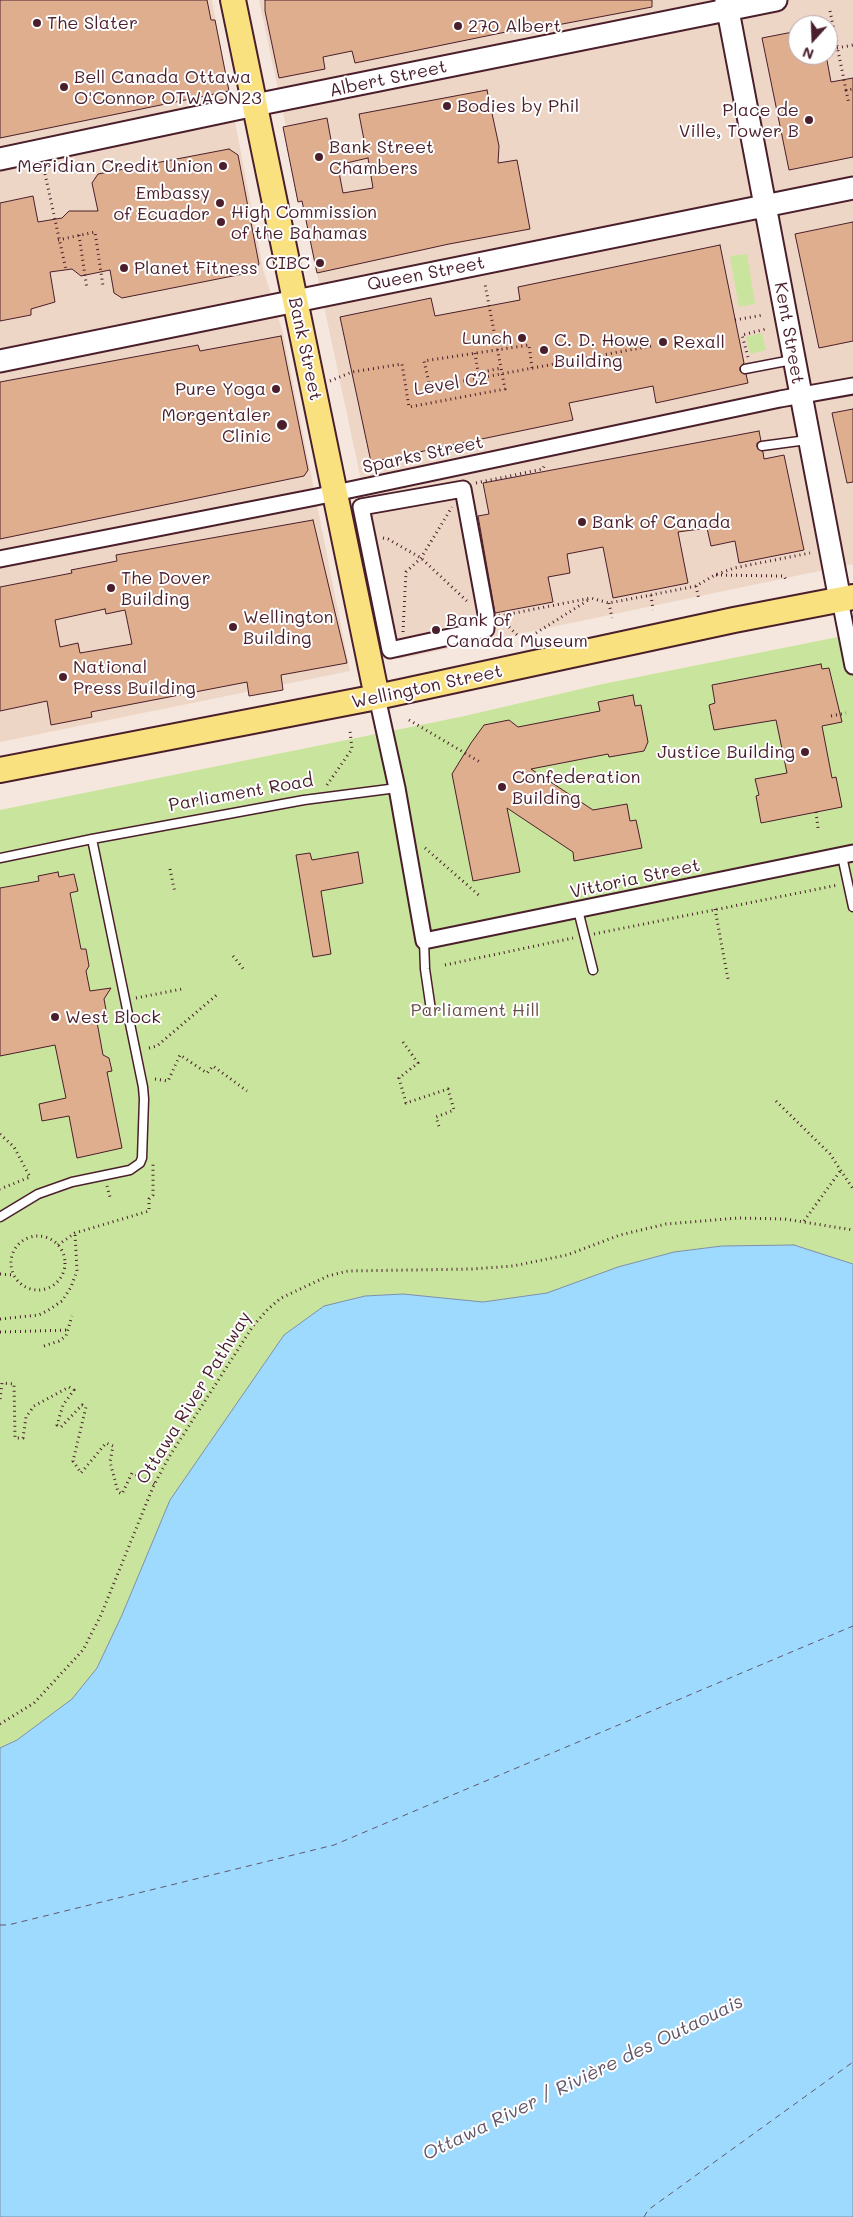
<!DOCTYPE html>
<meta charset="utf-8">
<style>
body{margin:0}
#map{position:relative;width:853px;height:2217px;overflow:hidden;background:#f5e7dd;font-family:Mali,sans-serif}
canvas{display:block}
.north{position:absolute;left:788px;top:15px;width:50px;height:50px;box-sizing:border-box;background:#fff;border:1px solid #b7a5aa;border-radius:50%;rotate:200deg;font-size:14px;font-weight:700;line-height:20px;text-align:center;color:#4a1f2b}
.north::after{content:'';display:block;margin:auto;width:18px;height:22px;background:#4a1f2b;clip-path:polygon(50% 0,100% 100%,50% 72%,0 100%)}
</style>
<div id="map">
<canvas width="853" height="2217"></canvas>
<div class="north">N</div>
</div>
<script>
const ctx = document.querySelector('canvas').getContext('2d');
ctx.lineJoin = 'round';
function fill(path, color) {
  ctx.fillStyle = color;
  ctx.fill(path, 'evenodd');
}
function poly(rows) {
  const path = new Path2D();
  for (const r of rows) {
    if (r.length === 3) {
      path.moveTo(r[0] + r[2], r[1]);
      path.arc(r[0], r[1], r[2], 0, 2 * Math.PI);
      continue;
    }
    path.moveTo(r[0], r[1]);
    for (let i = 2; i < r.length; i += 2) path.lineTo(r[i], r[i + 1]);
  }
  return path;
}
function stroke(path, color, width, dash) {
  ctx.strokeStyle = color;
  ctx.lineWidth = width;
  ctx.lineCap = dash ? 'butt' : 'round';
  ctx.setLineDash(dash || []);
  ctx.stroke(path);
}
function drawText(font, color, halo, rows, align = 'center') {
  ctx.font = font + ' Mali,sans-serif';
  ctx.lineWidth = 4;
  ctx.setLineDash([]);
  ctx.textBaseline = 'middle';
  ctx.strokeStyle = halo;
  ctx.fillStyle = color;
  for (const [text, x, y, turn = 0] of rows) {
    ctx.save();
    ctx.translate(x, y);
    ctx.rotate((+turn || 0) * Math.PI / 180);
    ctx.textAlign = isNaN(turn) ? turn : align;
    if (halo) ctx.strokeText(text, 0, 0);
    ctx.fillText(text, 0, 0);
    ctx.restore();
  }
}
fill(poly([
 [0,0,212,0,263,269,283,333,350,671,0,742],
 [259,0,853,0,853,564,399,659],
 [798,25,828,25,828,55,798,55]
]), '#eed6c6');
fill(poly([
 [747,254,755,304,739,307,730,256],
 [762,333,766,350,750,354,746,337],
 [853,634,853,1264,794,1245,721,1246,674,1252,618,1267,547,1293,483,1302,403,1294,365,1296,324,1306,284,1335,170,1500,122,1615,97,1668,72,1699,17,1740,0,1748,0,810,460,717,598,685]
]), '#c9e59d');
const water = poly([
 [794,1245,853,1264,853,2217,0,2217,0,1748,17,1740,72,1699,97,1668,122,1615,170,1500,284,1335,324,1306,365,1296,403,1294,483,1302,547,1293,618,1267,674,1252,722,1246,794,1245]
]);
fill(water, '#9ddafe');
stroke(water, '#7c8faa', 1);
stroke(poly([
 [0,1925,8,1925,334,1845,853,1626],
 [644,2217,648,2210,853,2062]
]), '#63576a', 1, [6, 5]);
const building = poly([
 [0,0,207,0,211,20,215,20,229,91,0,138,0,0],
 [265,0,652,0,652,7,536,29,535,26,355,63,352,51,323,57,325,69,279,78,265,11,265,0],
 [798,31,798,55,826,55,831,82,853,78,853,157,789,170,762,38,798,31],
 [487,90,499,146,498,163,517,160,530,229,449,244,317,273,302,201,298,202,283,127,327,118,333,151,365,145,359,114,487,90],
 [368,158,373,188,343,193,338,167,343,166,342,164,368,158],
 [229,149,238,155,259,264,253,272,122,298,114,293,110,270,81,276,72,269,50,272,55,302,31,309,31,315,0,321,0,203,33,196,38,222,62,218,69,211,98,211,92,183,98,174,229,149],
 [853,222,853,341,819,348,795,234,853,222],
 [720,245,744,363,740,367,740,371,746,374,748,383,656,403,653,386,569,403,573,420,371,462,340,317,431,298,435,316,520,300,518,287,720,245],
 [281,336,308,470,304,476,0,539,0,382,198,345,200,351,281,336],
 [853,409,853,482,847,483,832,413,853,409],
 [759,431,761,441,757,443,757,447,763,452,764,459,784,455,804,550,739,563,735,541,711,546,707,528,678,532,688,583,613,598,603,547,567,554,570,573,548,577,553,602,495,613,478,516,489,514,483,483,759,431],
 [313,520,347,663,281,675,283,690,249,696,247,682,91,712,92,717,51,725,47,701,0,711,0,587,72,573,71,570,117,561,116,555,313,520],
 [105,609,106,614,125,610,132,644,80,653,78,643,60,647,55,620,105,609],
 [821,664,822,669,829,668,842,722,822,726,832,778,836,777,842,807,761,823,756,796,759,795,755,779,787,773,776,720,714,730,709,705,715,703,712,685,821,664],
 [633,695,635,706,641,705,648,742,644,751,609,757,608,754,531,769,593,810,627,804,630,821,636,820,642,848,574,861,573,852,507,808,520,872,473,881,452,774,471,743,484,725,509,720,518,727,600,711,598,702,633,695],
 [358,852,363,883,321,891,331,954,313,957,296,855,310,853,312,860,358,852],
 [58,872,59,877,74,874,78,891,70,893,81,949,86,949,89,966,86,971,90,991,111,988,104,999,108,1021,97,1022,103,1055,109,1058,112,1071,107,1072,122,1148,77,1158,69,1116,42,1121,39,1104,66,1098,55,1045,0,1056,0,888,39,881,38,876,58,872]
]);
fill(building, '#deae8f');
stroke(building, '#4a1f2b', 1);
const lane = poly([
 [745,369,792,360],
 [762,446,807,440],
 [842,856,853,907],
 [0,858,92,839,304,800,397,788],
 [578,910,593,970],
 [424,941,425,969,431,1010],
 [0,1217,38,1194,72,1182,130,1170,140,1163,142,1158,144,1099,143,1087,92,839]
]);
const street = poly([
 [463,489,486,614,486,629,390,650,361,507,463,489],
 [0,559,316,497,780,399,853,386],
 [840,600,853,666],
 [377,697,397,788,424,941,853,853]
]);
const secondary = poly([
 [726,0,840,600],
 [0,159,255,105,776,0],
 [0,361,853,188]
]);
const primary = poly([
 [233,0,377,697],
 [0,770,377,697,734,620,853,597]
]);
stroke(lane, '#4a1f2b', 11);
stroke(street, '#4a1f2b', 19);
stroke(secondary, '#4a1f2b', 25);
stroke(primary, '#4a1f2b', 28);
stroke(poly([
 [830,11,846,90,853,89],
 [837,48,853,45],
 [846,90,849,104],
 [45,174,66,270],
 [79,235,87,289],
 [58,240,95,232,103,286],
 [735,320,763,315],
 [475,353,479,378],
 [748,357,742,335,766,329],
 [532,368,529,345,424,361,430,387,474,379,651,346],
 [478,373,501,368],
 [330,381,352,372,402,364,409,407,505,389,485,284],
 [476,483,543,469,545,464],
 [383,538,388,539,421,558,469,603],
 [716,575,784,576,787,582],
 [696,586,699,600],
 [651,595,653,610],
 [609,603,612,618],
 [499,616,591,598,609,603,651,595,696,586,715,575,734,568,810,553],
 [502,620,519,637],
 [403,632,406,572,421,558,452,507],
 [536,633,590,599],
 [831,716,846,713],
 [409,720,480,762],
 [327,785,352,749,350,731],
 [816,812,818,828],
 [425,848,481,897],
 [170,869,175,893],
 [715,909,728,979],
 [594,934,838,885],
 [233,956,245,971],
 [445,965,573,938],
 [136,998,182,989],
 [403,1042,418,1063,399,1078,406,1103,448,1089,454,1110,436,1117,440,1130],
 [149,1048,157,1046,219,993],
 [155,1079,168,1081,180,1055,207,1073,213,1066,247,1091],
 [776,1101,830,1154,853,1189],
 [0,1134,14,1147,30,1177,0,1189],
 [107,1186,110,1197],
 [804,1221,841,1170],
 [38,1263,27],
 [58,1245,75,1233,149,1211,149,1199,153,1195,153,1163],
 [0,1274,13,1275],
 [0,1319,39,1315,47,1311,62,1301,71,1287,77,1271,75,1233],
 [0,1332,69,1330],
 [44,1346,59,1341,66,1336,72,1316],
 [0,1399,2,1383,14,1384,15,1438,23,1438,26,1417,34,1406,69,1387,74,1390,63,1405,57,1425,61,1427,82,1405,86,1407,73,1461,81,1473,106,1443,113,1446,110,1462,118,1492,122,1494,132,1473,155,1484],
 [0,1724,34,1703,83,1650,101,1615,153,1487,169,1457,253,1326,268,1309,281,1298,328,1276,348,1271,472,1269,513,1266,567,1255,620,1235,666,1224,738,1218,785,1219,853,1230]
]), '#4a1f2b', 3, [1, 4]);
stroke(lane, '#fff', 8);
stroke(street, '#fff', 15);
stroke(secondary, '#fff', 21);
stroke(primary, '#fae180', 24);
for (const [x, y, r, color] of [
 [37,23,5,"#4a1f2b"],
 [458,26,5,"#4a1f2b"],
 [64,87,5,"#4a1f2b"],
 [447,106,5,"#4a1f2b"],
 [809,120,5,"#4a1f2b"],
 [319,157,5,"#4a1f2b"],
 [223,166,5,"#4a1f2b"],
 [220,203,5,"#4a1f2b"],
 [221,222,5,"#4a1f2b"],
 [320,263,5,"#4a1f2b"],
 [124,268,5,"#4a1f2b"],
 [522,338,5,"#4a1f2b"],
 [663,342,5,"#4a1f2b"],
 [544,350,5,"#4a1f2b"],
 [276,389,5,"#4a1f2b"],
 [282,425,6,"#4a1f2b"],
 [582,522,5,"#4a1f2b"],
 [111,588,5,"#4a1f2b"],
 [233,627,5,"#4a1f2b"],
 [436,630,5,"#4a1f2b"],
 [63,677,5,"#4a1f2b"],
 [805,752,5,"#4a1f2b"],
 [502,787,5,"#4a1f2b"],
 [55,1017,5,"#4a1f2b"]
]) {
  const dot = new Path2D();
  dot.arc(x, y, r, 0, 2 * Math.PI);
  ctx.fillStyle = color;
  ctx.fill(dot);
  stroke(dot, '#fff', 2);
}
drawText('18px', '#4a1f2b', '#fff', [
 ["The Slater",47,23],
 ["270 Albert",468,26],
 ["Bell Canada Ottawa",74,77],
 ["O'Connor OTWAON23",74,98],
 ["Bodies by Phil",457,106],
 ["Place de",799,110,"right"],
 ["Ville, Tower B",799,131,"right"],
 ["Bank Street",329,147],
 ["Chambers",329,168],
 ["Meridian Credit Union",213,166,"right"],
 ["Embassy",210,193,"right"],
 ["of Ecuador",210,214,"right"],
 ["High Commission",231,212],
 ["of the Bahamas",231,233],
 ["CIBC",310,263,"right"],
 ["Planet Fitness",134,268],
 ["Lunch",512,338,"right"],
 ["C. D. Howe",554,340],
 ["Building",554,361],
 ["Rexall",673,342],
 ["Pure Yoga",266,389,"right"],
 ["Morgentaler",271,415,"right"],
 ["Clinic",271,436,"right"],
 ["Bank of Canada",592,522],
 ["The Dover",121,578],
 ["Building",121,599],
 ["Wellington",243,617],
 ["Building",243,638],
 ["Bank of",446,620],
 ["Canada Museum",446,641],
 ["National",73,667],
 ["Press Building",73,688],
 ["Justice Building",795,752,"right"],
 ["Confederation",512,777],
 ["Building",512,798],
 ["West Block",65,1017]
], 'left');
drawText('18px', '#4a1f2b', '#fff', [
 ["Albert Street",388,79,-12],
 ["Queen Street",426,274,-11],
 ["Kent Street",789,333,80],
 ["Bank Street",305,349,78],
 ["Level C2",451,384,-9],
 ["Sparks Street",423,455,-12],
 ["Wellington Street",427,687,-12],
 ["Parliament Road",241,793,-10],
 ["Vittoria Street",635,879,-12],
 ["Ottawa River Pathway",194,1398,-58]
]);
drawText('18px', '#6a5048', '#fff', [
 ["Parliament Hill",475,1010]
]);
drawText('italic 19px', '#63576a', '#fff', [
 ["Ottawa River / Rivière des Outaouais",583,2078,-26]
]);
</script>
